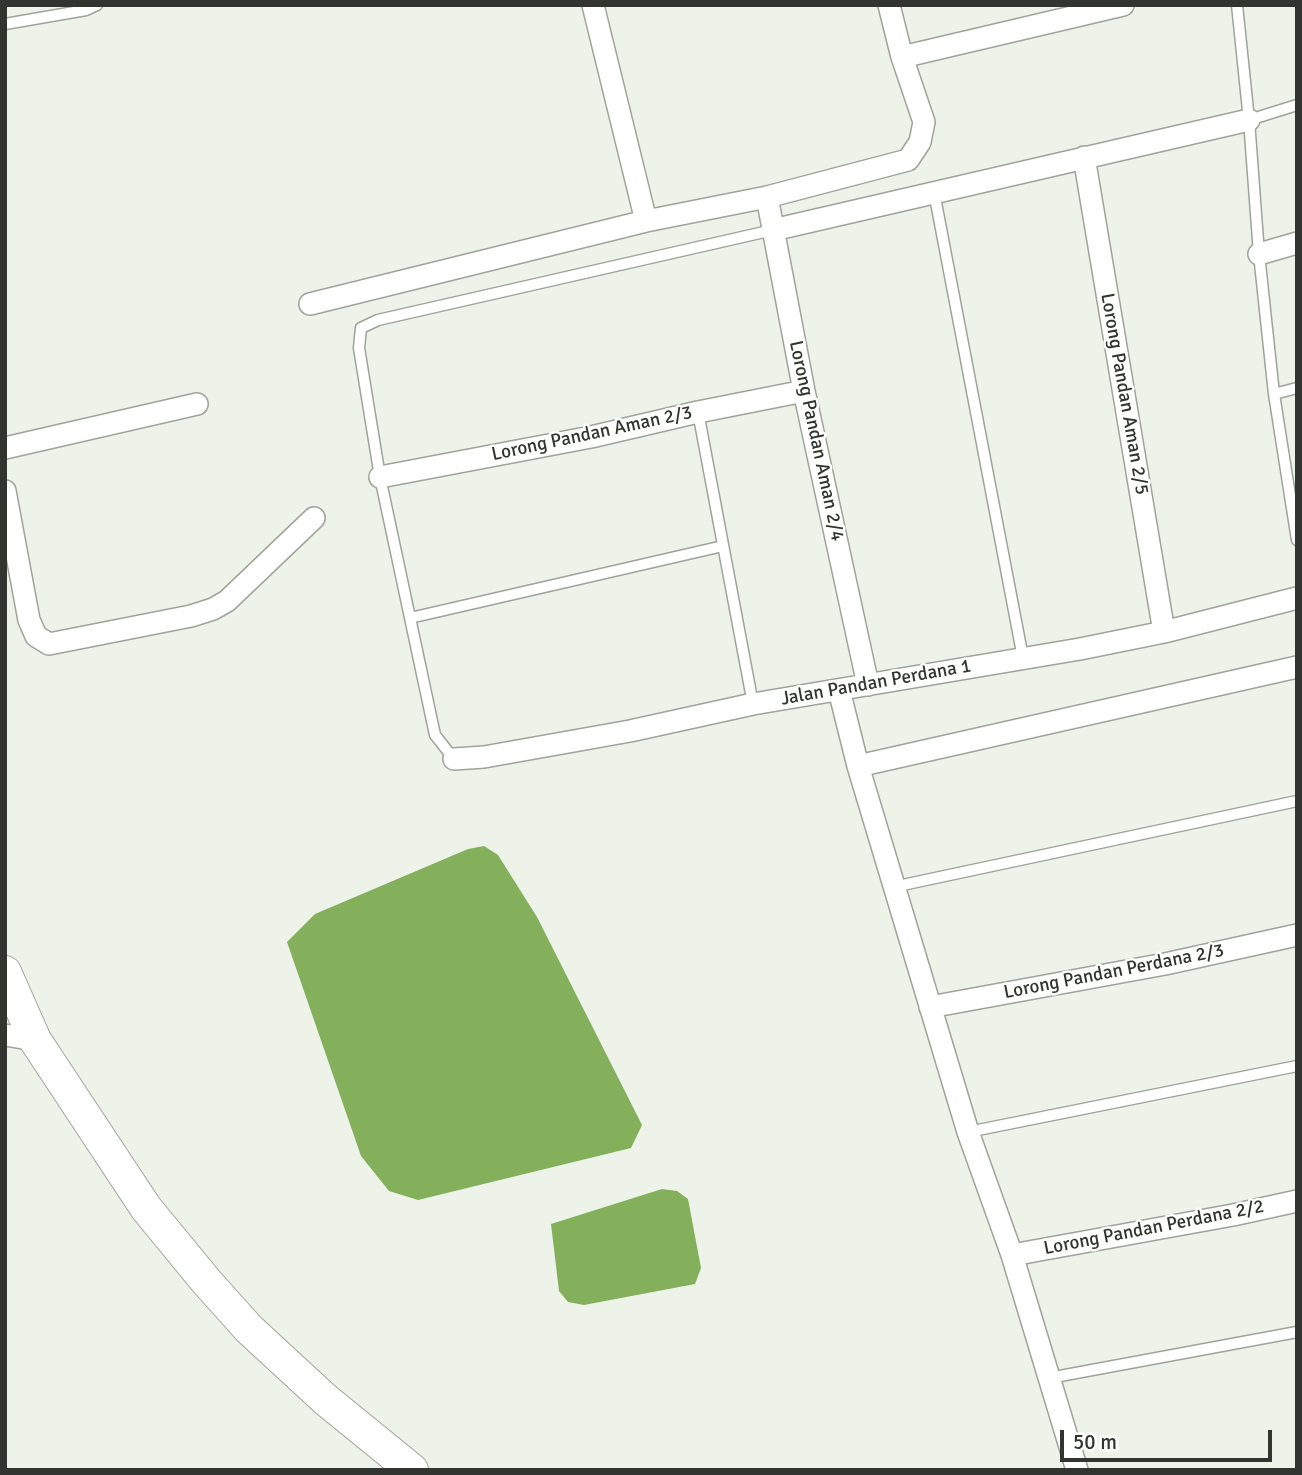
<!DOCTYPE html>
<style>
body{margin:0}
#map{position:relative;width:1302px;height:1475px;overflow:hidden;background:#edf3e9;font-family:Signika,sans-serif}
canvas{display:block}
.frame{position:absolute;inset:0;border:7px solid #323430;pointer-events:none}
.scale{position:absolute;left:1060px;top:1430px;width:212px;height:32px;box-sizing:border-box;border:4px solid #323430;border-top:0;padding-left:9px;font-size:21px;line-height:24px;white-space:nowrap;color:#323430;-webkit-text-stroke:5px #fdfffb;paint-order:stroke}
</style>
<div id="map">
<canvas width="1302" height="1475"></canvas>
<div class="frame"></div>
<div class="scale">50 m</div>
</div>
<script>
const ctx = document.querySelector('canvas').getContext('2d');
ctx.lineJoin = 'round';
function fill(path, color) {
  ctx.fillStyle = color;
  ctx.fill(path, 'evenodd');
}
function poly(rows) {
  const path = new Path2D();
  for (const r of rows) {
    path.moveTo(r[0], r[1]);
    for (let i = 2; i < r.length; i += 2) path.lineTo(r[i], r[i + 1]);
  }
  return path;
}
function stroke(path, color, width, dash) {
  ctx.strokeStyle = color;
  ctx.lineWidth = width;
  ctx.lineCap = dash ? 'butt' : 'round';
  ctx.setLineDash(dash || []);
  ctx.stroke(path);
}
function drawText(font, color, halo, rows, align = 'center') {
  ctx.font = font + ' Signika,sans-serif';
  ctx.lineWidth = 5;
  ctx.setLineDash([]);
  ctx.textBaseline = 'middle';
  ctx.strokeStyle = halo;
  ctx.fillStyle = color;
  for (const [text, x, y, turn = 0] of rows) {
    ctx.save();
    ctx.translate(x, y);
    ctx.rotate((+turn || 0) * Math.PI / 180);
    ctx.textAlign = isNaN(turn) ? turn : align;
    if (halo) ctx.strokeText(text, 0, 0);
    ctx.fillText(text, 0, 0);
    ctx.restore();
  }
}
fill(poly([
 [484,846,498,855,537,917,642,1125,631,1148,418,1200,389,1191,361,1156,287,942,315,914,468,849],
 [662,1189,677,1191,688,1199,701,1268,695,1284,584,1305,568,1302,559,1291,551,1224]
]), '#84af5b');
const lane = poly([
 [1237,5,1249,120,1297,105],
 [5,24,86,10,97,5],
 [1249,120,1259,254,1274,394,1297,540],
 [934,192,1023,658],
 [1274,394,1297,388],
 [698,412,753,704],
 [410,618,723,546],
 [454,759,435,735,380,477,359,348,361,328,378,320,773,230],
 [893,887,1297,801],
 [968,1132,1297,1066],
 [1049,1378,1297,1332]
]);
const street = poly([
 [593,5,646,221],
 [902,57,1123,5],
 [1084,157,1164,632],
 [767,197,804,391,868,685],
 [773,230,1249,120],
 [1259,254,1297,243],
 [310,304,646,221,767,197,908,160,920,142,924,122,902,57,889,5],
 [5,448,197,404],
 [380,477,591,437,698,412,804,391],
 [5,491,29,620,36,636,49,644,191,616,213,609,227,601,314,518],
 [839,690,858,766,968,1132,1012,1255,1077,1470],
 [454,759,484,757,630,731,753,704,1080,649,1164,632,1297,598],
 [858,766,1297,667],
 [930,1007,1165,964,1297,935],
 [5,1035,35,1040],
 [1012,1255,1233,1215,1297,1201]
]);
const secondary = poly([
 [5,972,35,1040,146,1208,206,1281,249,1329,326,1400,412,1470]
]);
stroke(lane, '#9fa49a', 13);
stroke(street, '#9fa49a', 24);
stroke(secondary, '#9fa49a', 34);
stroke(lane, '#fff', 10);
stroke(street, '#fff', 21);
stroke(secondary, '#fff', 32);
drawText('19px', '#323430', '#fdfffb', [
 ["Lorong Pandan Aman 2/5",1124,394,80],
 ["Lorong Pandan Aman 2/3",592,434,-12],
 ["Lorong Pandan Aman 2/4",816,441,78],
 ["Jalan Pandan Perdana 1",876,683,-10],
 ["Lorong Pandan Perdana 2/3",1114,972,-11],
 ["Lorong Pandan Perdana 2/2",1154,1228,-11]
]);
</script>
